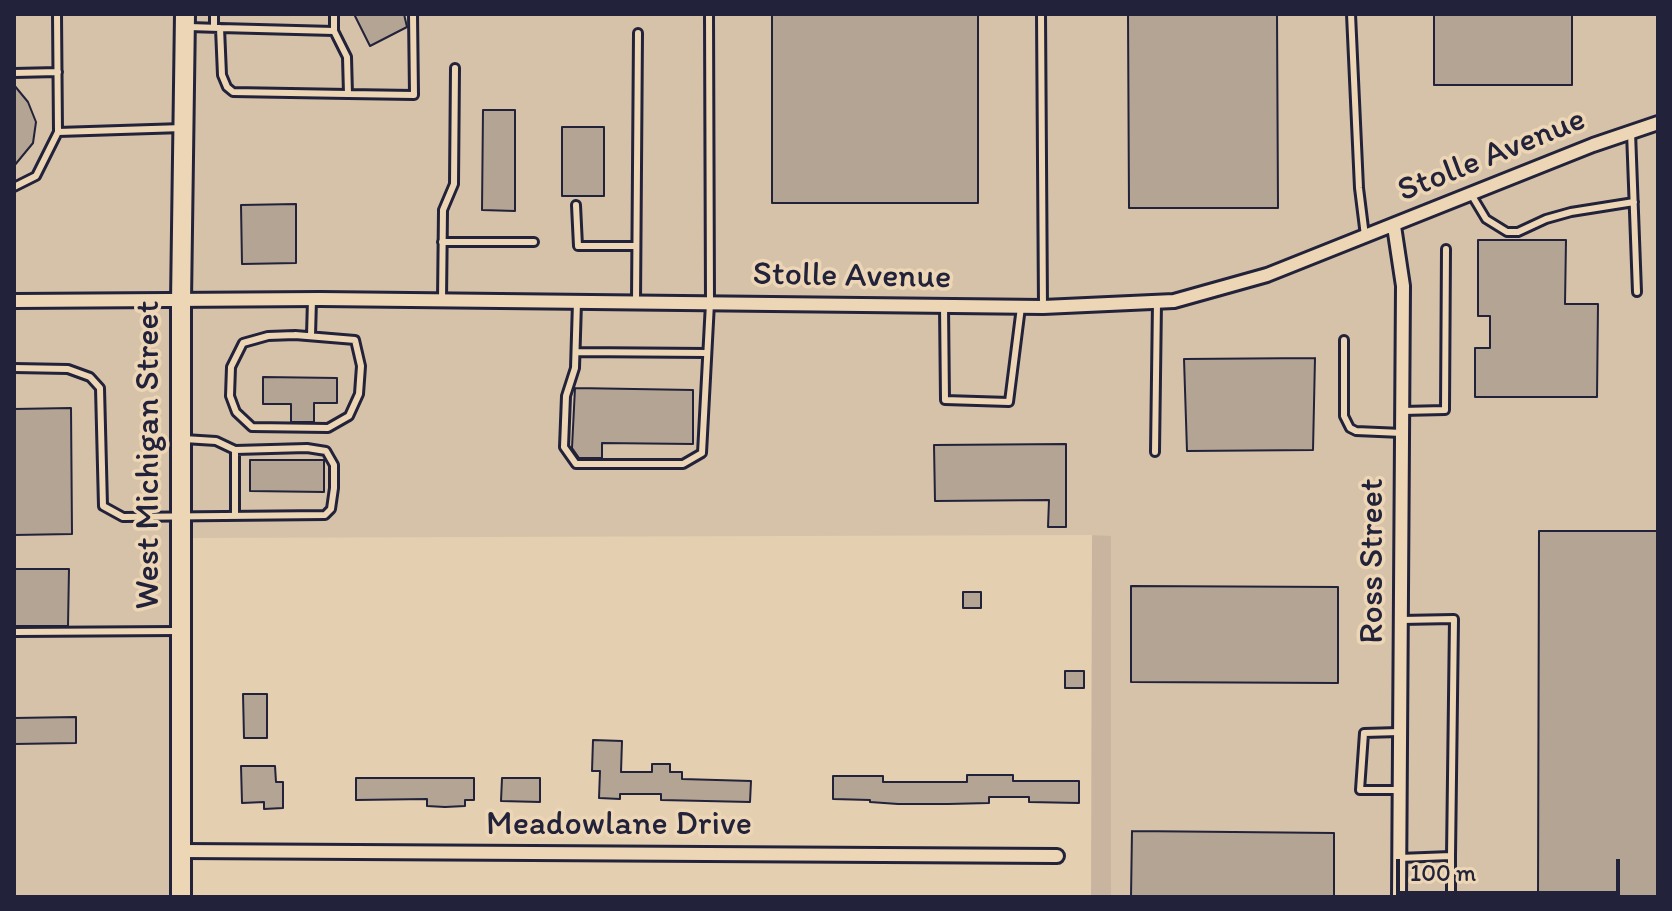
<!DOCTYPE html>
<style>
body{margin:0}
#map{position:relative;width:1672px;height:911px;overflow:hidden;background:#e5cfb1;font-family:Itim,sans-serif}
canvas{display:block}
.frame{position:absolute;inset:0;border:16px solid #22223b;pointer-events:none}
.scale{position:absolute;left:1396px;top:859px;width:224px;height:36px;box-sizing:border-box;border:4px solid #22223b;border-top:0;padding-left:10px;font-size:24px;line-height:28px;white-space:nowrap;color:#22223b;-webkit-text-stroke:6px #edd6b6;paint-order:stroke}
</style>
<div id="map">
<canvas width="1672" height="911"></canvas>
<div class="frame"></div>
<div class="scale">100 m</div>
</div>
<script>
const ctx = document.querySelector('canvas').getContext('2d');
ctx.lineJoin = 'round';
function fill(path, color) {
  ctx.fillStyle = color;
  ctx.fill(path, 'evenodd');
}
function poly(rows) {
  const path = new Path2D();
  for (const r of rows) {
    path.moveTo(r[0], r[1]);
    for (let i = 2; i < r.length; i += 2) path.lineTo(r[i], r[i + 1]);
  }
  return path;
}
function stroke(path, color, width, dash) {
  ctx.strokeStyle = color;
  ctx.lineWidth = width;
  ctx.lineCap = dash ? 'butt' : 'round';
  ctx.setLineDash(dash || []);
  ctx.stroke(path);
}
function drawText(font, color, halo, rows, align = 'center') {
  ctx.font = font + ' Itim,sans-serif';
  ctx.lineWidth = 7;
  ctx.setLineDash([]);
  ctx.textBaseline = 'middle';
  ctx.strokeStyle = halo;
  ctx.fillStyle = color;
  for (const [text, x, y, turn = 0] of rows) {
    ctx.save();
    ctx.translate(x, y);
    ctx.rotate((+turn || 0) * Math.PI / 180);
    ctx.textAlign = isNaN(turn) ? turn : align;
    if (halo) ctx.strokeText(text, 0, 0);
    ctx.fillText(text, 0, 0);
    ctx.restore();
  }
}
fill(poly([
 [14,14,1658,14,1658,897,1111,897,1111,537,1092,535,182,538,181,897,14,897]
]), '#d6c2a8');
fill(poly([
 [1092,535,1111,536,1111,897,1091,897]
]), '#c9b59f');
const building = poly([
 [354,14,404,14,407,27,370,46,354,14],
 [772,14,978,14,978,203,772,203,772,14],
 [1128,14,1277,14,1278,208,1129,208,1128,14],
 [1434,14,1572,14,1572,85,1434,85,1434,14],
 [14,85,28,102,36,122,33,143,14,166,14,85],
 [483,110,515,110,515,211,482,210,483,110],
 [562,127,604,127,604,196,562,196,562,127],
 [296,204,296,263,242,264,241,205,296,204],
 [1478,240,1566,240,1565,304,1598,304,1597,397,1475,397,1475,348,1490,348,1490,316,1478,316,1478,240],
 [1315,358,1313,450,1187,451,1184,359,1315,358],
 [263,377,337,378,337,403,314,403,314,422,291,422,291,404,263,404,263,377],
 [575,388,693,390,693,444,602,443,602,458,579,458,572,448,575,388],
 [71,408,72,534,14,535,14,409,71,408],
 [1066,444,1066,527,1048,527,1049,500,935,501,934,445,1066,444],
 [250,460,324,460,324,492,250,491,250,460],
 [1539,531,1658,531,1658,897,1538,897,1539,531],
 [14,569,69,569,68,626,14,626,14,569],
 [1131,586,1338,587,1338,683,1131,682,1131,586],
 [963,592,981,592,981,608,963,608,963,592],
 [1065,671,1084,671,1084,688,1065,688,1065,671],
 [243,694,267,694,267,738,244,738,243,694],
 [76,717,76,743,14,744,14,718,76,717],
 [593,740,622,741,621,772,652,772,652,764,670,764,670,772,682,772,682,779,751,781,750,802,661,800,661,794,620,794,620,799,599,798,600,771,592,771,593,740],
 [241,766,275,766,276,782,283,782,283,808,264,809,264,802,242,803,241,766],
 [967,775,1013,775,1013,781,1079,781,1079,803,1029,802,1029,797,989,797,989,803,948,804,898,804,870,802,870,800,833,799,833,776,883,776,883,782,967,782,967,775],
 [356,778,474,778,474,800,465,800,465,806,445,807,427,806,427,799,356,800,356,778],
 [502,778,540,778,540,802,501,801,502,778],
 [1132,831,1334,833,1334,897,1131,897,1132,831]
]);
fill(building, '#b4a493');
stroke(building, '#22223b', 2);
const service = poly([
 [1041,14,1043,307],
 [1351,14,1359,188,1365,236],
 [189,27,220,28,334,31,347,57,348,94,233,92,227,87,222,75,220,28],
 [214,28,214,14],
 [334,31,334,14],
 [14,73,58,72],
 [348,94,414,95,413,14],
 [58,132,183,128],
 [1631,132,1637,292],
 [14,187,36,176,58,132,57,14],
 [1471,194,1486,219,1507,232,1518,232,1546,219,1571,212,1634,202],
 [576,205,578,246,636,246],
 [442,242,534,242],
 [442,300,443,210,454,184,455,68],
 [577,302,575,368,566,396,564,447,576,464,683,464,702,453,710,303,709,14],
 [636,302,638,33],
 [944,306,945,400,1009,402,1021,307],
 [295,335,355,340,361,366,359,394,349,416,328,428,252,427,236,412,230,396,231,367,243,343,268,336,295,335],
 [311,336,312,299],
 [1344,340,1344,416,1350,428,1356,431,1402,433],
 [576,352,707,353],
 [14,368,68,369,90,377,100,388,103,506,123,517,325,515,331,509,334,488,334,465,326,451,307,448,235,450,216,441,184,439],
 [1402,411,1445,410,1446,249],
 [235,450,235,516],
 [1155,452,1157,302],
 [1401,620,1454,619,1451,856],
 [14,632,177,631],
 [1399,732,1364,733,1360,790,1400,790],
 [1399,858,1451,856,1451,897]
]);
const minor = poly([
 [1394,226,1403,286,1399,897],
 [14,301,320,299,1043,307,1174,301,1267,275,1593,145,1658,123],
 [181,851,1057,856]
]);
const secondary = poly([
 [181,897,181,301,185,14]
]);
stroke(service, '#22223b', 12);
stroke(minor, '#22223b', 18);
stroke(secondary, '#22223b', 24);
stroke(service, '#edd6b6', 6);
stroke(minor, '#edd6b6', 12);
stroke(secondary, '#edd6b6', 18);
drawText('34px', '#22223b', '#edd6b6', [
 ["Stolle Avenue",1492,156,-22],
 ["Stolle Avenue",852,277,1],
 ["West Michigan Street",149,455,-90],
 ["Ross Street",1373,561,-90],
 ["Meadowlane Drive",619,825]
]);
</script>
